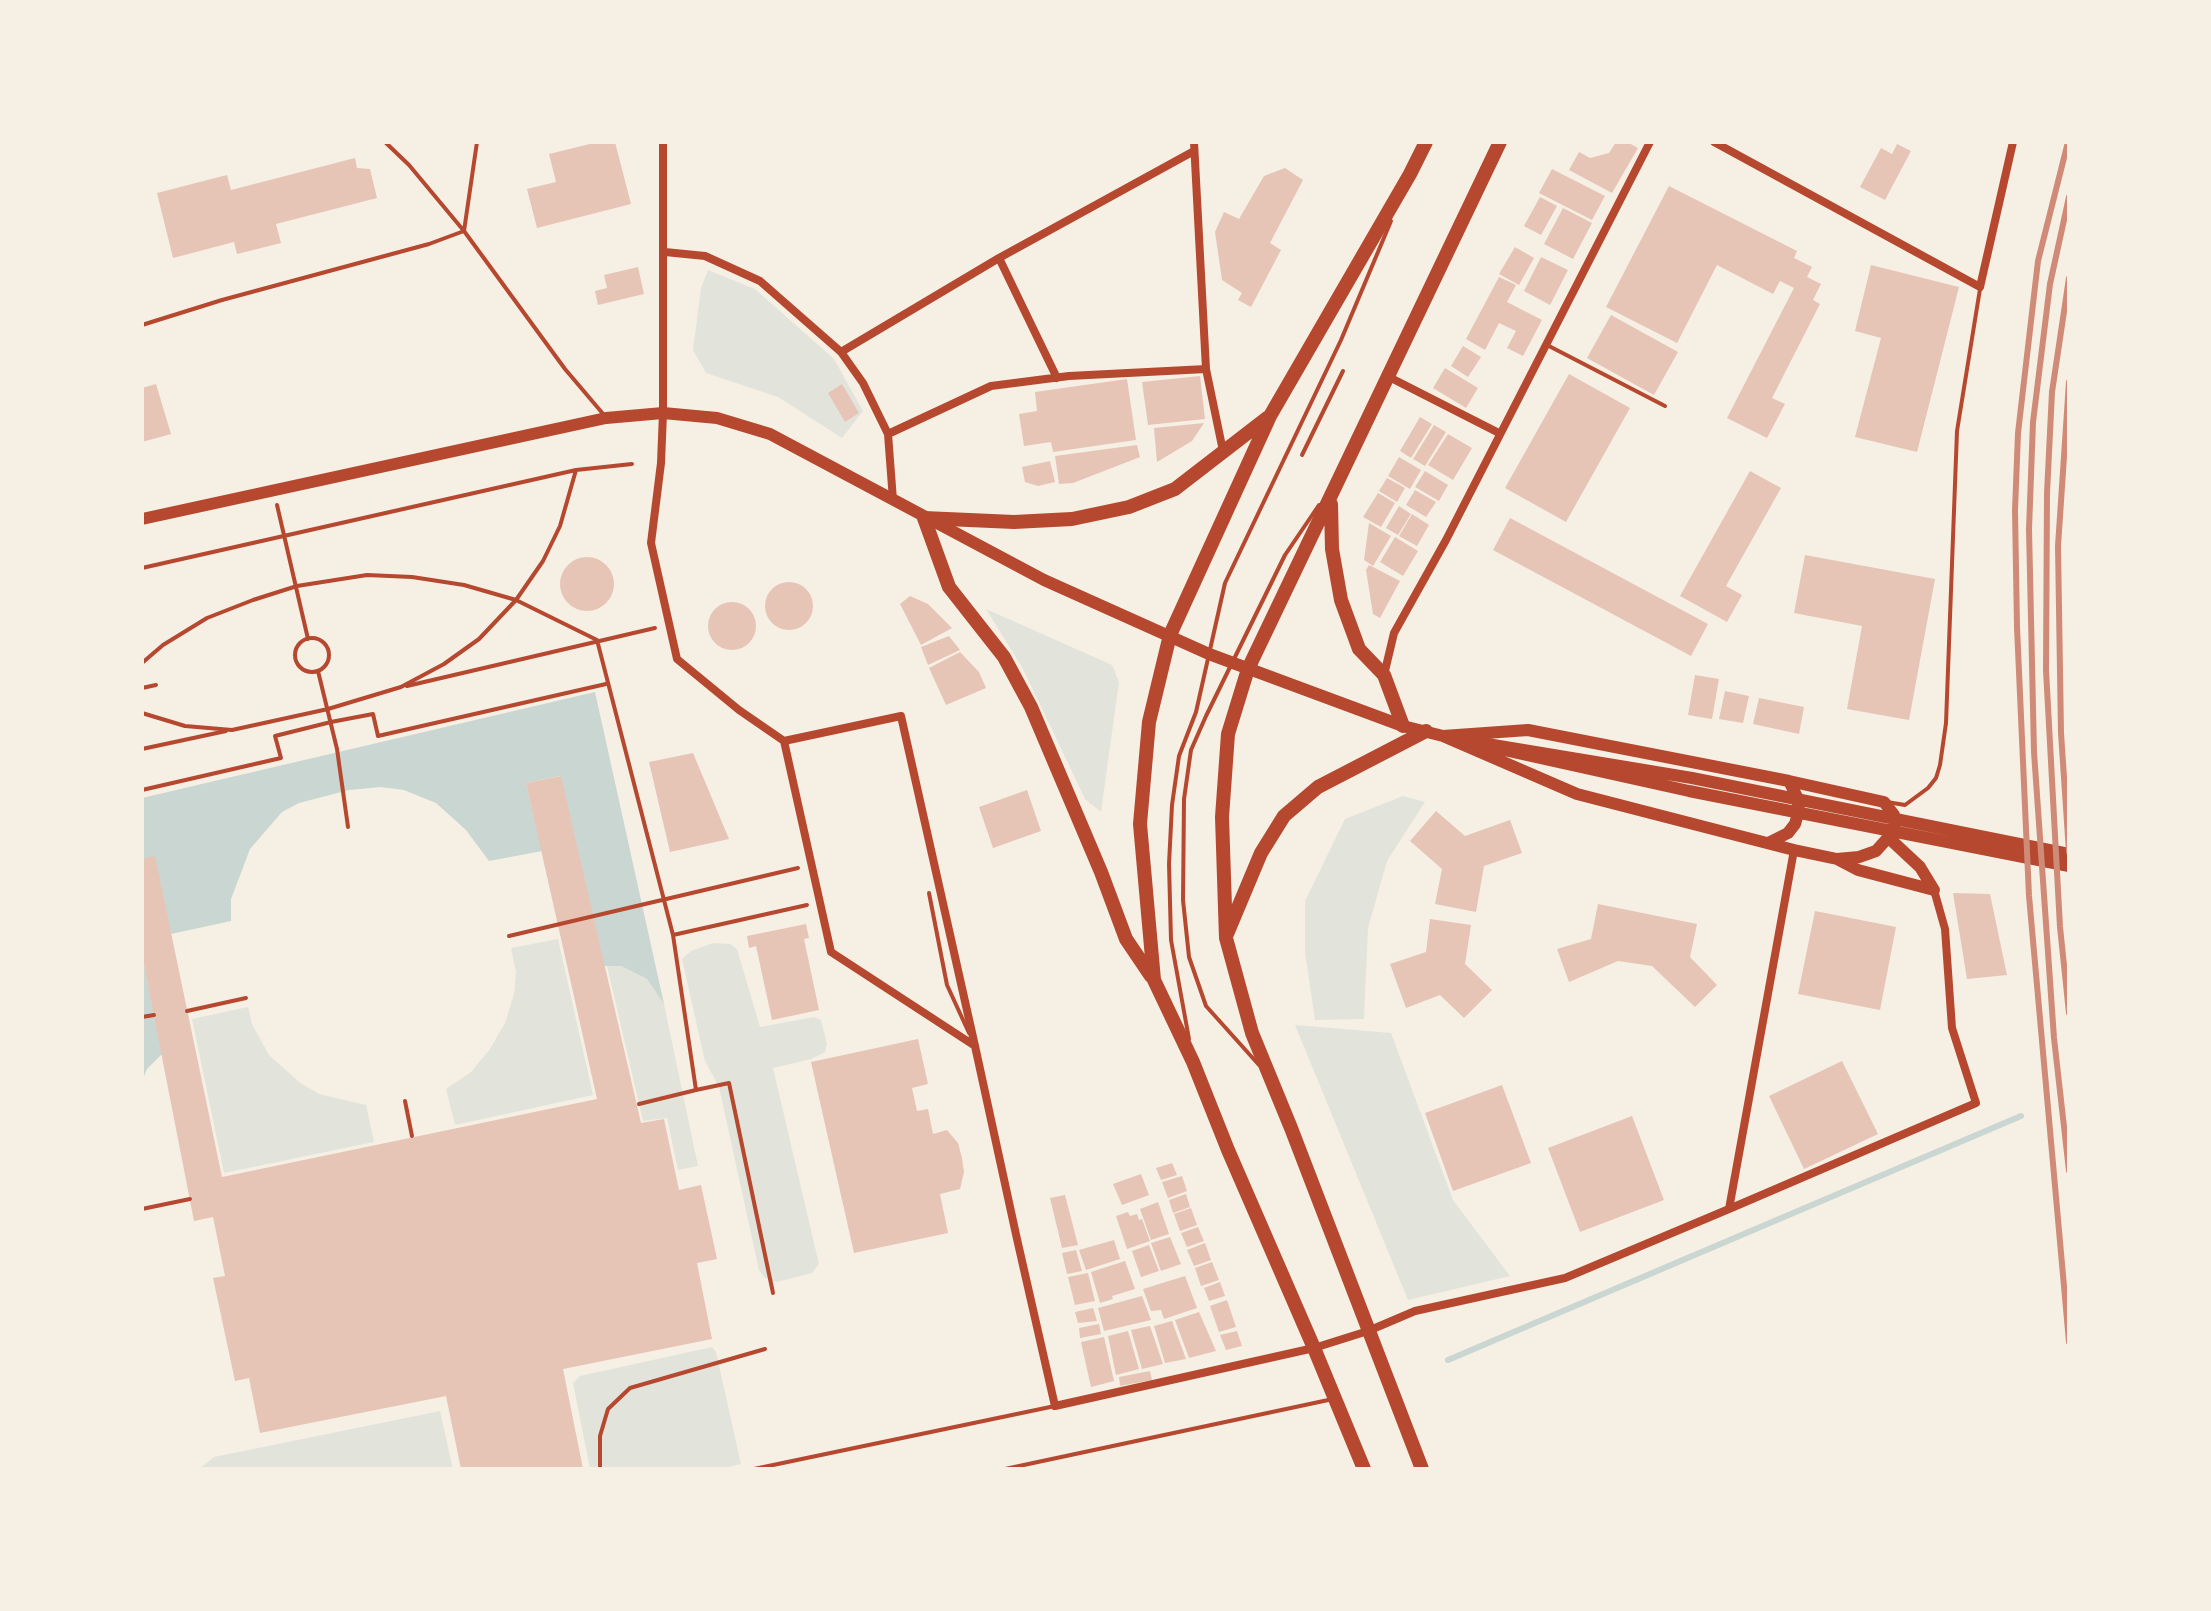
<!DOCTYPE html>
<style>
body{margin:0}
#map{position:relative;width:2211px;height:1611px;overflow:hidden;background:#f6efe4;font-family:Lora,serif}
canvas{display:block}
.frame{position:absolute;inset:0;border:144px solid #f6efe4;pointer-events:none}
</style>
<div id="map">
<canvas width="2211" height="1611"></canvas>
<div class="frame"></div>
</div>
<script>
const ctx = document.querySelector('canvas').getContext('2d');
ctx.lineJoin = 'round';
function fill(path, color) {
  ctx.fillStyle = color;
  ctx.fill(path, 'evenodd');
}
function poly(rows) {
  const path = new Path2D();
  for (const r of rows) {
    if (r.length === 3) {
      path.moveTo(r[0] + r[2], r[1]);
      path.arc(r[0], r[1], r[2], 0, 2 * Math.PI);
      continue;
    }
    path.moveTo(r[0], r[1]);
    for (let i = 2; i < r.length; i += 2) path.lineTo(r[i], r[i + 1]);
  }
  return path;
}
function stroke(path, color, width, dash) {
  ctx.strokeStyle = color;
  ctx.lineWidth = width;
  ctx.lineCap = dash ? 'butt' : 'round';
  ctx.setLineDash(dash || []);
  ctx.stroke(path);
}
fill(poly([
 [708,270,755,289,834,359,863,411,842,438,778,397,706,373,693,350,701,288],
 [986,609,1112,665,1119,682,1101,812,1085,799,1023,669],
 [1403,796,1425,802,1387,861,1368,928,1364,1019,1315,1020,1305,952,1305,901,1345,819],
 [558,939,593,1095,455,1125,446,1089,471,1072,490,1049,505,1023,514,994,516,972,511,948],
 [713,943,730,944,737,949,760,1027,814,1017,821,1020,827,1044,825,1052,811,1059,773,1068,819,1264,812,1273,777,1282,765,1278,759,1270,719,1087,705,1061,682,959,691,951],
 [607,966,621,966,647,979,664,1004,698,1166,678,1170,667,1118,643,1121],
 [248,1007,252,1024,269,1055,299,1082,319,1094,366,1105,374,1142,224,1173,192,1019],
 [1295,1025,1391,1033,1453,1200,1510,1276,1408,1300],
 [712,1347,716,1352,741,1464,720,1469,590,1469,573,1383,580,1376],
 [440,1411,453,1469,199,1469,214,1457]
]), '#e2e4dc');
fill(poly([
 [595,692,664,1004,647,979,621,966,604,966,560,776,526,783,542,851,489,861,466,830,436,803,404,790,381,787,349,790,299,803,282,812,250,849,231,899,231,921,171,934,142,859,142,798],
 [142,955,162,1054,147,1069,142,1081]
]), '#c9d6d2');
stroke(poly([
 [1448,1360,2021,1116]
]), '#c9d6d2', 6);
fill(poly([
 [598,142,615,142,631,204,537,228,527,189,556,182,549,154],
 [1616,142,1627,142,1638,148,1612,193,1569,170,1579,152,1590,158,1609,153],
 [1897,144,1911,151,1885,200,1860,187,1881,148,1892,154],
 [355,158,357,168,370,169,377,198,276,224,281,243,237,254,234,242,173,258,157,193,227,175,231,190],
 [1285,168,1303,180,1270,243,1281,250,1251,307,1238,300,1242,293,1222,280,1215,232,1224,212,1239,219,1264,176],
 [1552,169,1605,196,1592,220,1539,193],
 [1669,186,1797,251,1794,258,1812,267,1807,277,1821,284,1813,300,1820,304,1772,398,1785,404,1767,438,1727,418,1794,288,1780,281,1773,294,1717,265,1677,343,1606,307],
 [1540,197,1557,206,1541,235,1524,226],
 [1563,208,1592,223,1573,259,1544,244],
 [1515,247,1534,258,1519,285,1499,274],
 [1541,257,1568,270,1550,305,1524,291],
 [1871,265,1959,287,1917,452,1855,437,1881,338,1855,331],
 [638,267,644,294,598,305,595,291,607,288,604,275],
 [1499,277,1516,285,1507,302,1542,320,1523,356,1507,348,1516,331,1499,323,1485,350,1466,339],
 [1611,315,1678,352,1654,395,1587,358],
 [1463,346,1481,357,1468,377,1451,366],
 [1445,368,1478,388,1466,408,1433,388],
 [1569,374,1630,408,1566,522,1505,488],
 [1200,376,1205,419,1148,425,1142,382],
 [1127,379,1136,440,1053,452,1051,442,1024,446,1019,414,1037,411,1035,392],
 [156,384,171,434,142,442,142,388],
 [842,384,859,413,845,422,828,393],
 [1420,417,1432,424,1411,458,1400,451],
 [1204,423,1192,441,1157,462,1154,428],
 [1434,425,1446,432,1425,466,1413,459],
 [1448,434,1472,448,1453,480,1428,465],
 [1137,445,1140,457,1073,483,1059,484,1055,456],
 [1399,457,1421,470,1410,489,1388,476],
 [1050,461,1055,482,1038,486,1025,482,1022,467],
 [1425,471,1448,485,1439,501,1415,487],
 [1750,471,1781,488,1726,586,1742,595,1727,622,1680,596],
 [1387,478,1405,488,1397,502,1379,491],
 [1415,490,1436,502,1426,517,1406,505],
 [1378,493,1395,503,1381,527,1363,517],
 [1399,506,1411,514,1398,535,1386,528],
 [1412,514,1429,525,1417,546,1399,536],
 [1510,518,1708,624,1691,656,1493,550],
 [1369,523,1391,536,1373,566,1364,560],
 [1395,537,1418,551,1403,576,1380,562],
 [1805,555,1935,579,1909,720,1847,709,1862,626,1794,613],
 [587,584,27],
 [1369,565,1400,581,1380,618,1373,614,1366,570],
 [789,606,24],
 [910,596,928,604,952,628,921,645,900,604],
 [732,626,24],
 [949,636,960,650,928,665,921,647],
 [960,652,979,672,986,688,946,705,929,668],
 [1695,675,1719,679,1712,719,1688,715],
 [1725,691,1749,696,1743,723,1719,719],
 [1759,698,1804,707,1799,734,1753,724],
 [693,753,729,839,670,852,649,762],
 [561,776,641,1123,664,1119,679,1190,701,1185,717,1259,697,1263,712,1339,563,1369,583,1469,461,1469,446,1396,260,1433,249,1378,235,1381,213,1278,225,1276,213,1217,194,1221,142,955,142,859,155,856,222,1177,597,1099,526,783],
 [1027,790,1041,831,993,848,979,807],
 [1436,811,1465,836,1510,820,1522,853,1484,866,1476,912,1435,904,1442,869,1410,841],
 [1953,893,1990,894,2007,975,1967,979],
 [1598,904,1697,924,1690,957,1717,985,1695,1007,1652,966,1618,961,1569,982,1557,949,1591,939],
 [1815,911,1896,927,1880,1010,1798,994],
 [1430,919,1471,925,1465,964,1492,990,1464,1018,1440,995,1406,1008,1390,964,1426,952],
 [806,924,809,938,804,939,819,1010,772,1020,756,946,749,948,747,936],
 [918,1039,928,1084,912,1088,917,1111,928,1109,933,1134,947,1130,958,1143,962,1158,964,1172,960,1189,940,1194,948,1233,854,1253,811,1062],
 [1842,1061,1878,1134,1804,1169,1769,1096],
 [1502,1085,1531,1163,1453,1191,1425,1113],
 [1632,1116,1664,1200,1580,1232,1548,1148],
 [1172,1163,1177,1175,1161,1180,1156,1168],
 [1141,1174,1149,1195,1122,1205,1113,1184],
 [1182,1176,1187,1191,1168,1198,1162,1182],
 [1186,1194,1190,1207,1173,1213,1169,1200],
 [1065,1195,1078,1245,1062,1248,1050,1198],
 [1158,1202,1169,1234,1151,1240,1140,1209],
 [1191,1208,1197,1225,1180,1231,1174,1214],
 [1128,1212,1130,1216,1137,1214,1139,1220,1142,1219,1150,1241,1127,1249,1116,1216],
 [1198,1227,1204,1241,1187,1247,1181,1233],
 [1170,1237,1181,1264,1161,1271,1151,1243],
 [1114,1240,1120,1259,1086,1270,1079,1250],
 [1205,1243,1211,1260,1194,1266,1187,1250],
 [1149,1245,1159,1271,1141,1277,1132,1251],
 [1076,1250,1082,1271,1067,1274,1062,1253],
 [1125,1261,1135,1289,1112,1296,1113,1299,1100,1303,1091,1272],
 [1212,1262,1219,1280,1201,1286,1195,1268],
 [1088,1273,1095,1301,1075,1305,1068,1277],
 [1185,1276,1197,1308,1164,1319,1161,1310,1151,1311,1143,1289],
 [1220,1282,1225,1296,1209,1301,1204,1288],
 [1142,1296,1151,1320,1104,1331,1098,1308],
 [1227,1300,1236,1327,1219,1332,1210,1306],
 [1093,1308,1097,1321,1078,1323,1075,1312],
 [1199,1312,1216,1351,1189,1358,1175,1320],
 [1172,1321,1186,1359,1165,1363,1154,1326],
 [1099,1324,1101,1334,1080,1338,1079,1328],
 [1150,1326,1163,1364,1142,1369,1131,1330],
 [1128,1331,1139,1369,1116,1375,1108,1336],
 [1237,1331,1242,1346,1226,1350,1220,1335],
 [1104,1337,1114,1381,1091,1387,1081,1342],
 [1150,1371,1152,1380,1120,1386,1119,1377]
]), '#e6c5b7');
stroke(poly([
 [1302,455,1343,371],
 [277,505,308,639],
 [142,568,576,470,632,464],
 [312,655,17],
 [142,663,163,645,207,618,253,600,297,586,367,575,412,577,464,585,516,600,597,640,673,935,696,1090,729,1083,773,1293],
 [318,671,337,749,348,827],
 [407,686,655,628],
 [142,688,156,685],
 [142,713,185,726,232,730,328,709,401,687,444,664,479,639,516,600,543,561,560,526,576,470],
 [142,749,226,731],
 [142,790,281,758,275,736,331,722,373,714,378,736,606,684],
 [673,935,807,905],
 [509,936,798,868],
 [187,1011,246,998],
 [142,1017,154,1015],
 [405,1101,412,1136],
 [639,1104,696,1090],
 [142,1209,190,1199],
 [142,1218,142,1226],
 [600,1469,600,1436,608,1409,630,1388,765,1349]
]), '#b5482f', 4);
stroke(poly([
 [477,142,464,231,565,369,604,415],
 [142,325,222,300,429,244,464,231,409,165,385,142],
 [1547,345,1665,406],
 [1887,802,1905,805,1928,788,1936,778,1940,765,1946,723,1957,431,1980,289],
 [929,893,947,985,969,1033],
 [1189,1039,1171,940,1169,864,1172,805,1179,756,1196,712,1225,583,1341,340,1391,221],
 [1259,1065,1206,1006,1189,957,1183,900,1184,799,1191,750,1206,716,1285,555,1319,505],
 [754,1469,1055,1406],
 [1005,1469,1333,1399]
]), '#b5482f', 4);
stroke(poly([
 [663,142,663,413,661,463,651,543,677,659,739,710,784,741],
 [1194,142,1206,369,1223,451],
 [1714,142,1980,287,2013,142],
 [665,252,705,256,760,281,841,352,863,383,888,434,893,500],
 [999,258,1057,378],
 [841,352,999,258,1194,151],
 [1389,377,1499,433],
 [888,434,991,386,1069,376,1206,369],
 [1384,675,1394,633,1446,540,1650,142],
 [975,1046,831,952,784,741,901,716,975,1046,1017,1239,1055,1406,1314,1348,1368,1331,1415,1311,1565,1278,1729,1209,1794,850],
 [1729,1209,1976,1103,1952,1028,1945,929,1934,890]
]), '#b5482f', 8);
stroke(poly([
 [142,519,606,418,663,413,717,418,770,434,1044,580,1209,654,1403,726,1443,736,1577,794,1794,850,1837,859,1859,857,1876,851,1894,831,1894,815,1884,802,1789,781,1528,730,1443,736],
 [1463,740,1692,778,2069,854],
 [1477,744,1689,791,2069,866],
 [1890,839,1920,867,1934,890],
 [1768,843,1788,833,1795,824,1799,810,1797,797,1789,781],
 [1837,859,1858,870,1934,890]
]), '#b5482f', 12);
stroke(poly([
 [1331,504,1332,549,1341,600,1359,649,1384,675,1403,726],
 [1227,934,1261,853,1284,816,1318,787,1426,731],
 [1151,976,1126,939,1101,872,1031,707,1004,657,949,587,924,518,1014,522,1072,519,1129,507,1175,489,1267,418],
 [1364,1469,1314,1348,1228,1150,1193,1062,1154,980,1140,824,1149,722,1170,635,1270,416,1410,174,1426,142],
 [1422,1469,1291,1128,1252,1033,1226,938,1222,817,1228,734,1248,669,1500,142]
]), '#b5482f', 14);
stroke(poly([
 [2068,142,2038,261,2018,433,2015,510,2017,627,2029,896,2069,1342],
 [2069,197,2050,284,2033,422,2029,529,2034,752,2054,1038,2069,1171],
 [2069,278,2052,392,2047,493,2046,670,2060,927,2069,1013],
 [2069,382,2058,546,2061,733,2069,852]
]), '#cf8b77', 6);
</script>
